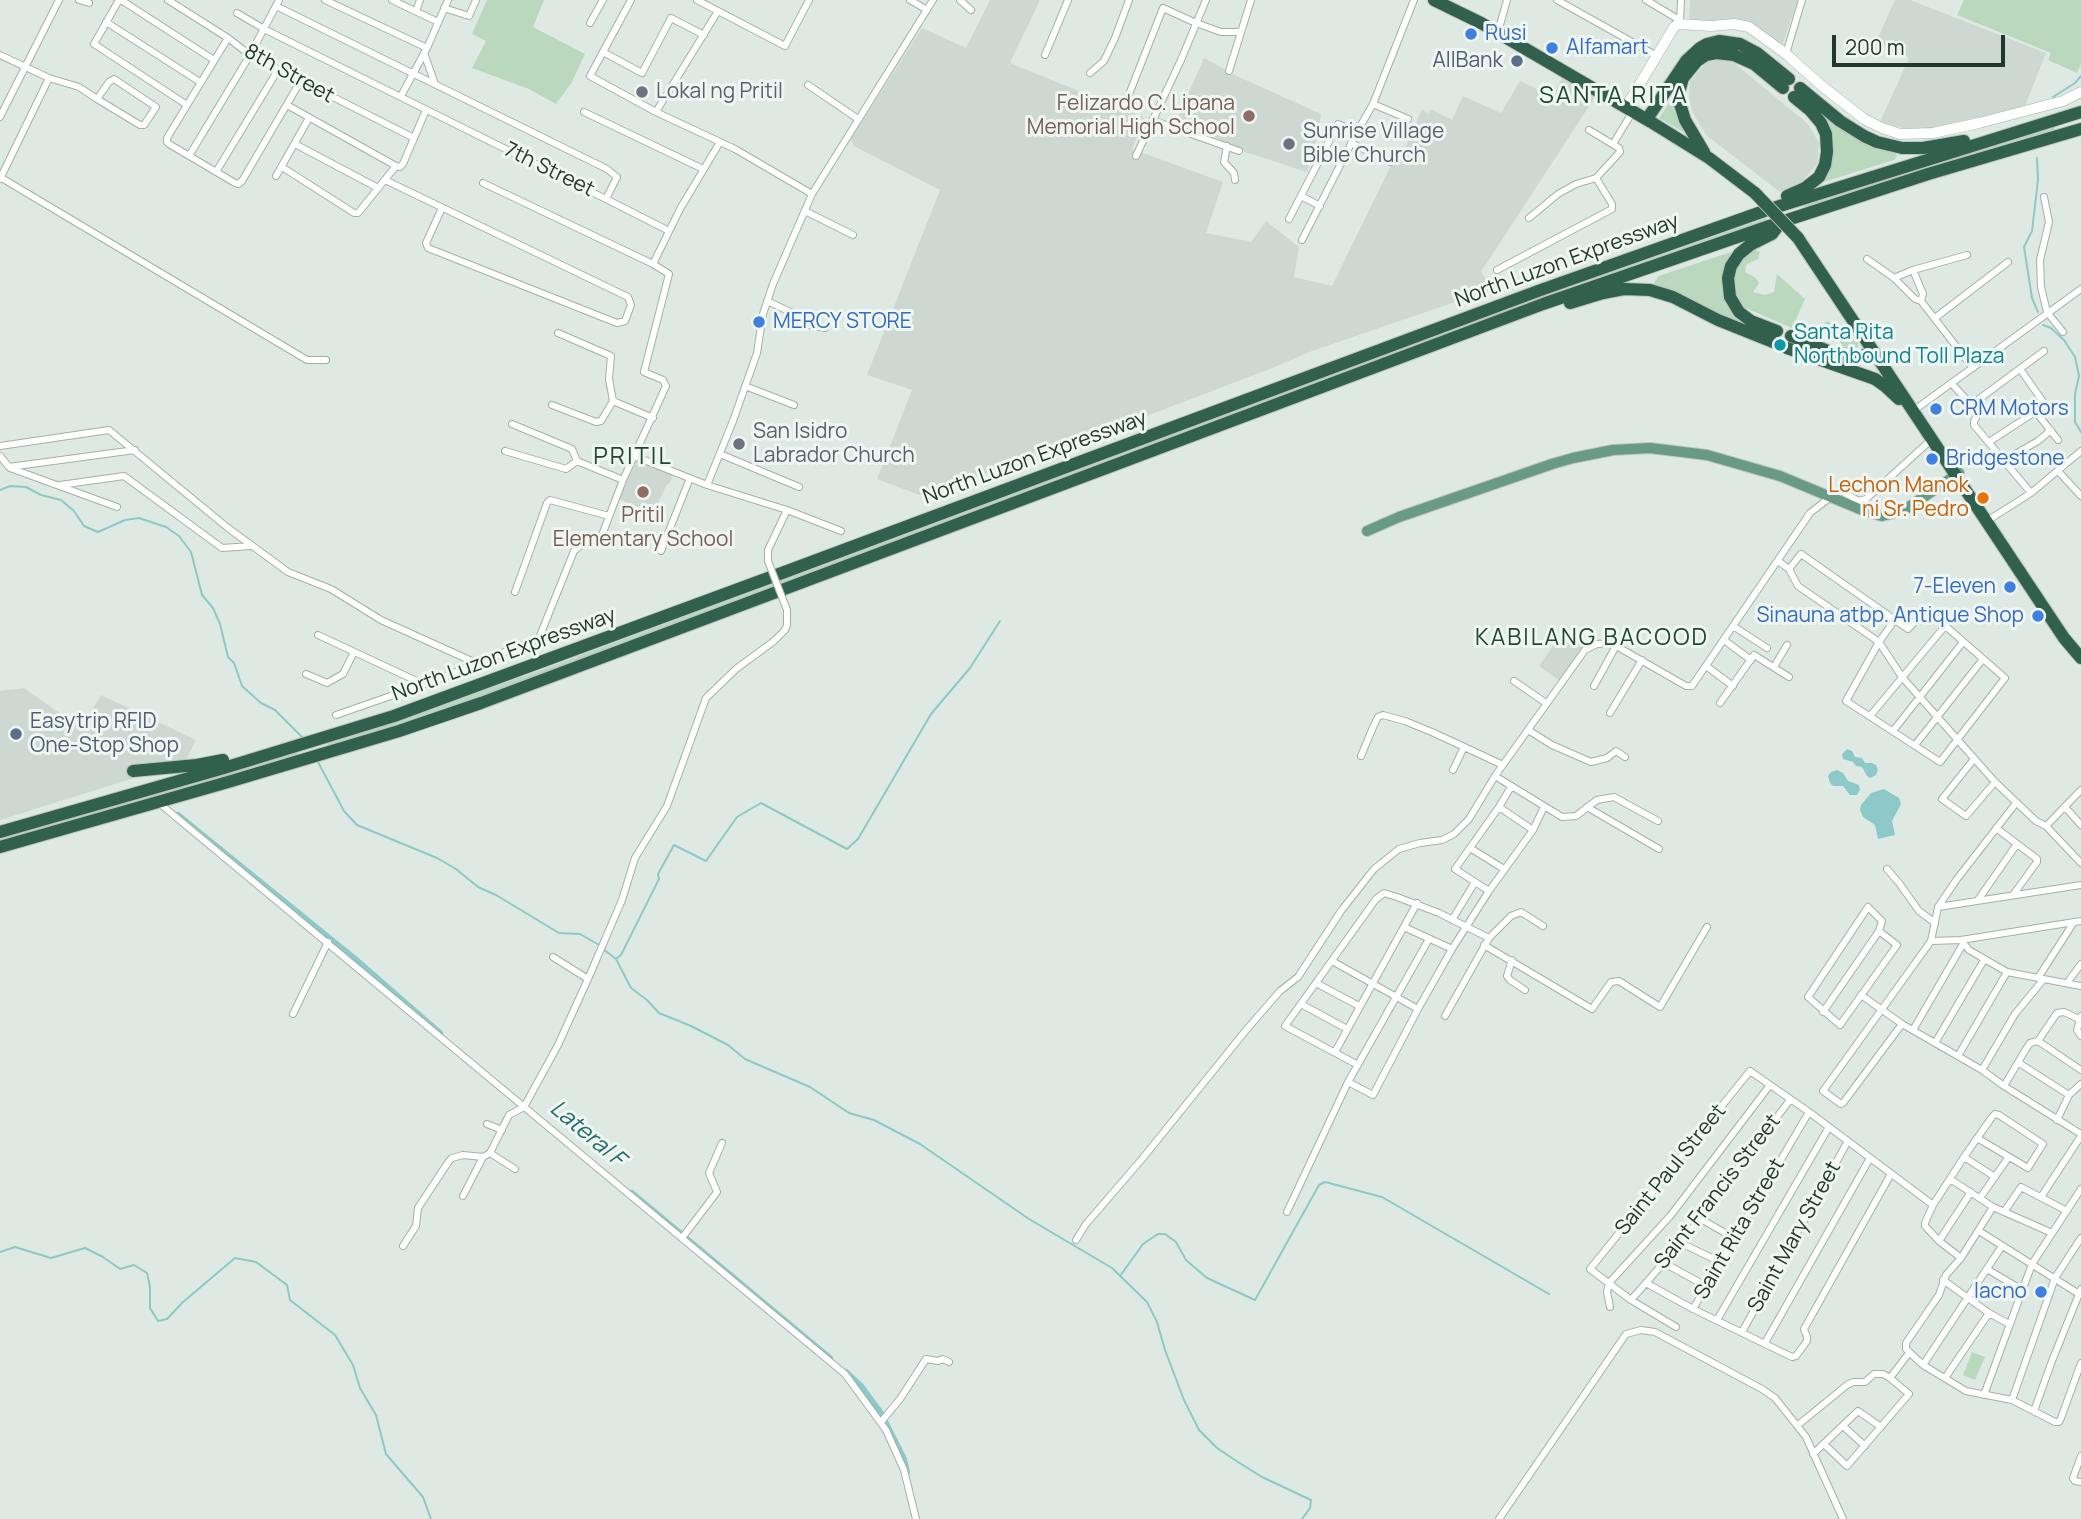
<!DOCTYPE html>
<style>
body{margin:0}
#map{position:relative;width:2081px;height:1519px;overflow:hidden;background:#dfe9e3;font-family:Manrope,sans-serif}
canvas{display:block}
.scale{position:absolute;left:1832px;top:35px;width:173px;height:32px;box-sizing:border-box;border:4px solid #22372e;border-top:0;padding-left:9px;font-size:21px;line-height:24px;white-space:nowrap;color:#22372e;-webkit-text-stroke:5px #eff6f2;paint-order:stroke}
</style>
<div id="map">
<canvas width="2081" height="1519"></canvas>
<div class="scale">200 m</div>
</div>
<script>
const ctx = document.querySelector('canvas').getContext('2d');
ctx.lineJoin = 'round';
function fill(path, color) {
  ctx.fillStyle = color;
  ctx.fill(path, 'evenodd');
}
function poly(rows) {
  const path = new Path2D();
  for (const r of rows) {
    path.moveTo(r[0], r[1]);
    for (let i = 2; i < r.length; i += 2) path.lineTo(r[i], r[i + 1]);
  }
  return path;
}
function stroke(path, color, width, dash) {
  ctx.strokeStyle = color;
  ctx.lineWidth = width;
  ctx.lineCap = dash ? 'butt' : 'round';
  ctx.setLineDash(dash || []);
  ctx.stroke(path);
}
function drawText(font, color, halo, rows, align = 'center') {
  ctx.font = font + ' Manrope,sans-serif';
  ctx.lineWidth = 6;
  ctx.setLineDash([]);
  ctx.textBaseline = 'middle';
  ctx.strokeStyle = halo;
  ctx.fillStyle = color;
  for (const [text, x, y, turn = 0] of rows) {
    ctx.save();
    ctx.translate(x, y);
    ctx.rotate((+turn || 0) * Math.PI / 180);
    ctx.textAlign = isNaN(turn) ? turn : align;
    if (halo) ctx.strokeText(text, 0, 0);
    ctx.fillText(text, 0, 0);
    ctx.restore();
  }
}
fill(poly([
 [990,0,1040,0,1010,63,1145,118,1132,149,1223,182,1206,233,1251,242,1266,221,1299,247,1294,277,1332,286,1398,151,1403,153,1422,109,1428,114,1431,109,1452,120,1463,96,1501,113,1520,81,1553,97,1562,77,1595,97,1481,272,1493,289,1312,351,1270,369,1112,429,1013,463,925,497,877,479,912,390,867,375,940,190,854,146,851,139,922,28,966,48],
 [1690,0,1798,0,1782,46,1753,24,1699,22,1689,19],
 [1895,0,1910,0,2046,53,2025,106,1918,132,1880,122,1909,58,1876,42],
 [1204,58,1239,77,1321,114,1317,139,1307,172,1239,150,1178,117],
 [1719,59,1733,62,1808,124,1819,143,1817,164,1803,181,1780,192,1706,135,1692,111,1689,96,1690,81,1707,62],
 [637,460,674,474,669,484,667,484,653,514,619,499],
 [1565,628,1587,642,1560,681,1539,666],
 [24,688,81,728,101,695,196,740,185,762,0,820,0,691]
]), '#ced8d2');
fill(poly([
 [487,0,544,0,533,27,585,54,572,82,556,104,529,89,472,68,486,41,472,34],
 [1964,0,2081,0,2081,64,2077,73,2048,60,2051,53,1957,15],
 [1677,91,1689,135,1659,118],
 [1814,107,1893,149,1897,156,1894,160,1817,184,1829,160],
 [2054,126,2055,133,1806,209,1804,205],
 [1766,218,1770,222,542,676,329,749,327,742,437,707,541,670,1495,313],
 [1749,249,1756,250,1760,252,1758,259,1746,265,1745,272,1756,278,1759,283,1753,292,1765,295,1774,292,1777,274,1805,299,1792,328,1743,307,1734,297,1733,276,1742,257],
 [1734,251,1725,273,1746,325,1652,286,1659,276],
 [1826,321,1834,324,1850,325,1858,336,1858,348,1848,354,1843,352,1839,337,1822,331],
 [297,752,299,757,0,844,0,838],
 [1972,1352,1985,1357,1975,1380,1963,1375]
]), '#bad8bd');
fill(poly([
 [1847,749,1852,751,1855,757,1862,758,1865,763,1872,763,1876,765,1878,770,1876,775,1870,778,1867,776,1862,767,1856,766,1853,762,1843,759,1842,754],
 [1837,770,1843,773,1848,781,1859,785,1860,790,1857,795,1850,795,1843,786,1833,786,1830,783,1828,776,1831,772],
 [1884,789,1899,798,1901,804,1892,821,1895,835,1878,839,1875,825,1863,817,1860,810,1861,805,1871,793]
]), '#8cc9c8');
stroke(poly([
 [2053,97,2075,83,2081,76],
 [2037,158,2038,180,2032,231,2024,247,2032,298,2038,312],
 [2043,325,2051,328,2064,340,2075,357,2079,376,2075,394,2075,422,2081,432],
 [0,490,10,486,26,487,41,495,61,500,74,511,84,526,98,532,125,520,139,518,166,527,179,536,191,552,202,595,213,608,220,624,228,657,234,663,242,686,261,703,275,710,302,737],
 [318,762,344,811,357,825,437,858,456,869,478,887,496,895,559,933,580,934,599,945],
 [603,949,616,959,631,988,647,1000,659,1013,691,1026,728,1045,745,1059,810,1087,849,1113,874,1120,920,1144,1029,1219,1112,1268,1147,1302,1157,1322,1165,1350,1184,1400,1199,1430,1217,1448,1238,1462,1262,1477,1311,1500,1310,1508,1302,1519],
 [617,958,621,955,659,879,658,874,674,845,706,861,737,817,761,803,847,849,858,839,931,714,970,668,1000,621],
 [0,1252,15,1247,51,1258,85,1248,103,1257,120,1269,134,1265,147,1273,150,1287,150,1308,158,1321,167,1319,183,1302,235,1258,256,1262,287,1285,290,1300,335,1335,353,1365,360,1388,376,1415,386,1454,423,1497,431,1519],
 [1120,1276,1143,1244,1158,1234,1165,1234,1176,1242,1186,1260,1207,1278,1255,1300,1319,1185,1325,1182,1382,1197,1549,1294]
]), '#8cc9c8', 2);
stroke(poly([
 [178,815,354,958,440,1033],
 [632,1193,830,1358],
 [846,1372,861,1386,881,1413,904,1459,907,1472]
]), '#8cc9c8', 6);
const street = poly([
 [79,0,89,3],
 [119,0,94,44,187,105],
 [121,0,214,60],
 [168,0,228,38,250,55,414,138],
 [325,0,427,48],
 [392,0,438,22],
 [631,0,590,76,656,112,735,149,812,194],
 [697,0,785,46,809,0],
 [910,0,927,10],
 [960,0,971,10],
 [1557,0,1657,56],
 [1646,0,1676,18,1679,24],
 [444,8,469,16,476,0],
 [416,11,420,0],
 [237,13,264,29,606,199,617,177,607,169,276,6],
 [106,22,200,82],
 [1680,22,1681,0],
 [590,23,603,0],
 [1498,32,1507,0],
 [228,38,167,138,167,142,169,144,235,183,238,184,242,181,300,82],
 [603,52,642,73,671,18,704,35],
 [424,53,435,84],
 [1786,54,1802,0],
 [0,55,49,78,79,87,97,99,140,125,144,125,156,107,114,79,109,82,97,99],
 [1045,55,1068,0],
 [1229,71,1251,0],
 [1090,73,1104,61,1115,38,1129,0],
 [808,85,858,119],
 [401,96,427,48,448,0],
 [1373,104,1408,119],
 [287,105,396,166],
 [1124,107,1163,8,1196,23,1221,32,1240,32],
 [584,112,703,169],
 [656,112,718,11],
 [0,117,59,0],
 [1152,120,1239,151],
 [1351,143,1390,162],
 [295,144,378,188],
 [1613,144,1633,111],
 [1227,146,1224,162,1234,173,1235,180],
 [189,156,250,55,279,0],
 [1136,156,1181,60,1206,0],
 [282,167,354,213,358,213,396,166,400,167,403,164,426,110],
 [216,172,278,70],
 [276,176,309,118],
 [0,177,307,360,326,360],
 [0,179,49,78],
 [385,180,628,297,631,305,625,321,617,323,428,248,426,243,442,208],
 [1301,196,1320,206],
 [2044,197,2049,222,2040,260,2041,287,2047,312,2063,332],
 [606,199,669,231],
 [805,211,853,235],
 [1529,218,1558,194,1576,184,1596,178],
 [1289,219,1338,124,1357,132],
 [1302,240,1357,132,1373,104,1414,0],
 [1867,259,1894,278,1915,299,1921,301,1973,368],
 [653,264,680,209,720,142],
 [1497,270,1612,209,1612,204,1596,178,1620,152,1619,148,1589,130],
 [1913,270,1923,294,1921,301],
 [1894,278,1913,270,1967,255],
 [767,301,797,315,800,323,825,328],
 [1935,318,2008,262],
 [558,333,611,356,609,379,613,401,653,418],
 [1952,384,1977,411,1977,416,1974,421,1974,425,2031,493],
 [745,386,794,405],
 [552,405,596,422,601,421,613,401],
 [1971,405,2044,351],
 [1913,411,2081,289],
 [2036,412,2058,440],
 [512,424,572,449,577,461,623,480],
 [1989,442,2044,406,2044,403,2020,369],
 [0,446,109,430,228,528,288,572,331,589,381,620,476,663],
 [505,451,566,469,577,461],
 [720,454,799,487],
 [0,456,9,467,135,450],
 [634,456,707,485,787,510,841,531],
 [2005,460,2038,441,2051,430],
 [10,468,117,507],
 [2058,471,2081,496],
 [60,485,124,476,222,548,251,546],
 [707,485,733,421,757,353,763,314,773,284,812,194,933,0],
 [1987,521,2031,493,2081,451],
 [661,551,690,478],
 [768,561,768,550,787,510],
 [1778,561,1789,569,1798,586,1879,642,1902,677,1995,782,2036,821,2046,826,2081,863],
 [1789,569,1801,554,1908,629,1926,609,2005,678,1940,762,1846,701,1879,642,1894,621],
 [515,592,547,503,550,500,609,516],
 [1733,626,1767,648],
 [318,635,423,684],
 [1724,640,1751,660],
 [1706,666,1733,686],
 [1774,667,1787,645],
 [306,674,327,683,343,674,354,652],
 [1514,681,1546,703],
 [1594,686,1616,646],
 [1720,703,1754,655,1789,677],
 [1610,713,1642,660],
 [336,715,431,682,539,638,574,551,582,544,599,543,623,480,666,386,663,380,644,372,669,274,653,264,483,183],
 [1870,716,1945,626],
 [1528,730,1552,745,1591,762,1607,758,1616,751,1625,757],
 [1893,731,1963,642],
 [1915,745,1983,659],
 [1361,756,1374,725,1378,717,1383,715,1405,721,1434,733,1503,765],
 [1974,759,1942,799,1966,816,1995,782],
 [1453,770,1464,747],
 [1495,776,1562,817,1576,816,1597,800,1614,797,1658,821],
 [159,803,845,1374,886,1430,904,1470,916,1519],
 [1499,807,1533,830],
 [1587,807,1659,849],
 [2065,807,2081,825],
 [2046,826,2081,790],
 [1996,828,2037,859,2037,862,2013,895],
 [1470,848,1504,869],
 [1887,869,1899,883,1919,911,1935,923],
 [1489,891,1455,869,1499,807,1511,787],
 [1978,900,2017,844],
 [1868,907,1882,921,1879,931,1897,945,1840,1025,1808,997,1868,907],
 [1938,907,2081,885],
 [1452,920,1475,882],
 [1404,927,1452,949],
 [1961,940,1969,950,2007,972,2081,986],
 [1931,941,1961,940,2081,921],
 [1484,945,1592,1009,1611,982,1619,981,1660,1007,1707,927],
 [553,957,588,979],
 [1512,960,1507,976,1510,980,1525,990],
 [1332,961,1418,1009],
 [2038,978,2074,922],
 [1316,983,1359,1006],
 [2067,983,2081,964],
 [1861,995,1902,1024,1982,1070,2004,1086,2081,1134],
 [1301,1004,1347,1029],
 [1823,1012,1879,931],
 [293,1014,328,942],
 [1445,1016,1489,938,1511,916,1521,912,1543,926],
 [2081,1016,2077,1030,2081,1036],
 [1902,1024,1843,1103,1841,1104,1823,1091,1931,941,1938,907,1957,879,2016,803],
 [1913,1030,1963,944],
 [2038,1041,2081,1070],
 [1935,1043,1984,960],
 [1335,1052,1417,903],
 [1958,1056,2007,972],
 [2019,1063,2069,1095],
 [1358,1065,1285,1026,1376,899,1384,893,1397,897,1439,913,1489,938],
 [1982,1070,2015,1014,2043,980],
 [1348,1082,1373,1095,1418,1009,1452,949,1489,891,1533,830,1544,807],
 [2004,1086,2026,1049,2030,1043,2038,1041,2057,1013,2064,1012,2079,1019],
 [2057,1120,2069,1095,2081,1084],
 [487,1124,502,1130],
 [490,1153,515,1169],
 [1964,1157,1995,1177],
 [1950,1179,1993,1207,2052,1233],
 [463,1196,483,1157],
 [2041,1197,2081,1136],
 [1980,1198,2008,1158],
 [1993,1207,1961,1258,1946,1275,1939,1295,1906,1343,1906,1349,1923,1365,1966,1391,2012,1400,2055,1422,2059,1422,2061,1418,2081,1363],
 [1287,1212,1348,1082,1429,939],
 [2004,1212,2021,1187,2067,1211],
 [1699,1218,1734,1238],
 [1979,1231,2079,1294],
 [682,1238,717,1192,709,1173,722,1143],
 [1076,1240,1086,1224,1142,1159,1247,1029,1280,991,1298,977,1341,911,1374,869,1399,849,1420,843,1442,840,1454,834,1469,819,1495,776,1585,650,1597,644,1611,643,1686,686,1692,686,1810,513,1837,492,1843,492,1859,501,1866,499,1932,439],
 [1939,1241,1925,1226,1925,1223,1933,1205,1964,1157,1992,1117,1995,1114,1999,1115,2043,1144,2028,1168,1977,1138],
 [1681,1243,1720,1262],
 [403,1246,416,1226,418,1208,449,1161,452,1158,463,1155,483,1157,490,1153,509,1115,524,1107,558,1045,588,979,622,900,635,858,667,806,706,698,736,669,774,641,785,630,787,625,787,610],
 [1961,1258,1939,1241,1971,1192],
 [1664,1263,1706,1286],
 [1987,1269,2022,1290],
 [1943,1280,1989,1313,2009,1324],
 [1646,1283,1693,1309,1792,1357,1796,1356,1807,1341,1807,1337,1804,1329,1891,1174],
 [1631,1300,1681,1243,1790,1100],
 [1610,1307,1607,1292,1609,1283,1671,1215,1770,1085],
 [1693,1309,1809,1112],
 [1717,1320,1829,1127],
 [1676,1327,1631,1300,1590,1269,1750,1071,1809,1112,1933,1205],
 [1742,1332,1848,1141],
 [1765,1343,1870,1158],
 [1923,1365,2002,1246],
 [1890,1378,1909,1353],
 [1945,1378,1989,1313],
 [1984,1395,2032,1264,2081,1189],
 [2012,1400,2055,1278,2081,1238],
 [2034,1411,2052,1361,2081,1289],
 [881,1422,900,1399,926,1359,938,1361,943,1359,949,1362],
 [1798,1425,1847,1385,1853,1382,1865,1382,1874,1374,1883,1374,1890,1378,1909,1394,1847,1466,1825,1445],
 [1843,1426,1865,1446],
 [1813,1454,1858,1411,1881,1427],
 [2081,1456,2073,1478,2075,1481,2081,1482],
 [1499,1519,1626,1334,1641,1330,1655,1332,1762,1389,1775,1398,1806,1437,1843,1519]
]);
const secondary = poly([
 [1626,107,1674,27,1679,24,1711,26,1734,24,1749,27,1786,54,1822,86,1864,119,1882,128,1900,134,1933,133,1979,123,2063,101,2081,92]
]);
const primary = poly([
 [1367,531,1399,517,1552,464,1573,458,1613,450,1650,448,1707,455,1780,476,1862,510,1882,516,1903,511,1959,473]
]);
const highway = poly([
 [1434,0,1481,23,1651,122,1709,158,1755,193],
 [1800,88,1840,121,1864,136,1877,142,1902,148,1923,148,1964,141],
 [1647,119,1686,61,1700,48,1707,44,1719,41,1740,44,1757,53,1789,79],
 [1704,152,1685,120,1680,104,1679,92,1683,78,1697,61,1706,55,1716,53,1734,55,1754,64,1783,88],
 [1787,196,1805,188,1819,177,1825,165,1827,152,1826,134,1821,123,1810,110,1794,97],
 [1798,238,2064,638,2081,658],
 [1570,303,1603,293,1624,289,1650,290,1673,297,1718,320,1773,342],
 [1777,331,1751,321,1739,312,1730,297,1728,278,1731,266,1739,254,1750,245,1772,234,1781,222],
 [1791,336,1848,359,1858,358,1873,351],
 [1787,348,1875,379,1885,386,1899,399],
 [133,771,197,765,223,760],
 [0,832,224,768,394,716,782,573,1538,291,1767,210,2081,112],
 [0,847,228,782,399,731,481,703,1543,304,1781,222,1928,174,2081,129]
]);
stroke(street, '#a3b0a9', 8);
stroke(secondary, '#a0b3a9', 11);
stroke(primary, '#bdc3c0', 12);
stroke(highway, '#bdc3c0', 14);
stroke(street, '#fff', 6);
stroke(secondary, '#fff', 10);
stroke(primary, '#689a85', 10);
stroke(highway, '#31604f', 12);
const streetBridge = poly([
 [768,561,787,610]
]);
const highwayBridge = poly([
 [1755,193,1798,238]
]);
stroke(streetBridge, '#a3b0a9', 8, []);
stroke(highwayBridge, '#bdc3c0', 14, []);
stroke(streetBridge, '#fff', 6);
stroke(highwayBridge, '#31604f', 12);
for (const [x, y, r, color] of [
 [1471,34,7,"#3f7fe0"],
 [1552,48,7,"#3f7fe0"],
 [1517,61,7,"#5c6f8a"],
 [642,92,7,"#6b7280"],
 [1249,116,7,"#8d6e63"],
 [1289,144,7,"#6b7280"],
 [759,322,7,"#3f7fe0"],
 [1780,345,7,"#0f9aa8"],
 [1936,409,7,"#3f7fe0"],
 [739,444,7,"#6b7280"],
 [1932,459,7,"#3f7fe0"],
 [643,492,7,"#8d6e63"],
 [1983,498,7,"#e8710a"],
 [2010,587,7,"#3f7fe0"],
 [2038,616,7,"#3f7fe0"],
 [16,734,7,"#5c6f8a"],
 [2041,1292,7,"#3f7fe0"]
]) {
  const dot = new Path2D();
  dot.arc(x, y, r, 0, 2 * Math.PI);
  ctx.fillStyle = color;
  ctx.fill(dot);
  stroke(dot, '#eff6f2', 2.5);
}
drawText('21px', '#366cbe', '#eff6f2', [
 ["Rusi",1485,34],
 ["Alfamart",1566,48],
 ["MERCY STORE",773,322],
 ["CRM Motors",1950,409],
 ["Bridgestone",1946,459],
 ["7-Eleven",1996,587,"right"],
 ["Sinauna atbp. Antique Shop",2024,616,"right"],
 ["lacno",2027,1292,"right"]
], 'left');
drawText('21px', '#4e5e75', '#eff6f2', [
 ["AllBank",1503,61],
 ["Easytrip RFID",30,722,"left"],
 ["One-Stop Shop",30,746,"left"]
], 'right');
drawText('21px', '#22372e', '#eff6f2', [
 ["8th Street",289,74,29],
 ["7th Street",549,170,26],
 ["North Luzon Expressway",1567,261,-20],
 ["North Luzon Expressway",1035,458,-20],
 ["North Luzon Expressway",504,655,-20],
 ["Saint Paul Street",1671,1170,-51],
 ["Saint Francis Street",1718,1192,-52],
 ["Saint Rita Street",1740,1229,-60],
 ["Saint Mary Street",1795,1237,-61]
]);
drawText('21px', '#5b616d', '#eff6f2', [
 ["Lokal ng Pritil",656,92],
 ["Sunrise Village",1303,132],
 ["Bible Church",1303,156],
 ["San Isidro",753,432],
 ["Labrador Church",753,456]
], 'left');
drawText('21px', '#785e54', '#eff6f2', [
 ["Felizardo C. Lipana",1235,104],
 ["Memorial High School",1235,128],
 ["Pritil",643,516,"center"],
 ["Elementary School",643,540,"center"]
], 'right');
drawText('21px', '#0d838f', '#eff6f2', [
 ["Santa Rita",1794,333],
 ["Northbound Toll Plaza",1794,357]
], 'left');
drawText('21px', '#c56008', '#eff6f2', [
 ["Lechon Manok",1969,486],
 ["ni Sr. Pedro",1969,510]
], 'right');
ctx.letterSpacing = '2px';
drawText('23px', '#204737', '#eff6f2', [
 ["KABILANG BACOOD",1592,639]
]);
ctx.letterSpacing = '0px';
drawText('italic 23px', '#236c6c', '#eff6f2', [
 ["Lateral F",587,1134,40]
]);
ctx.letterSpacing = '2px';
drawText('24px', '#204737', '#eff6f2', [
 ["SANTA RITA",1614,96],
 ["PRITIL",633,457]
]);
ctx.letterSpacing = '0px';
</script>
